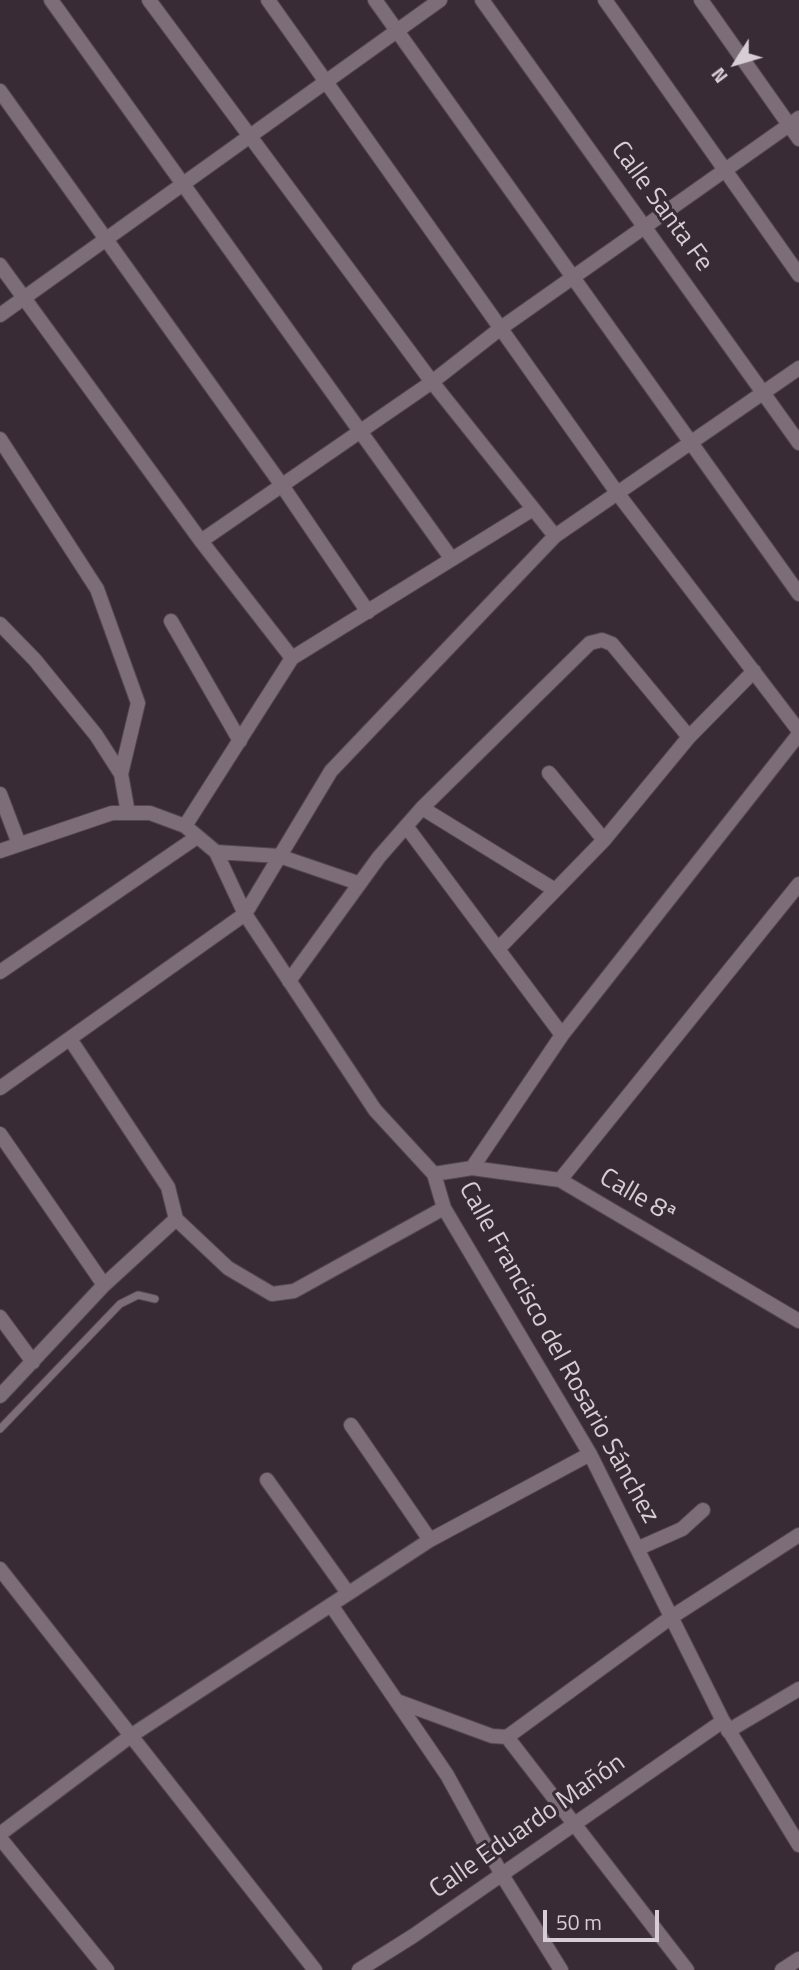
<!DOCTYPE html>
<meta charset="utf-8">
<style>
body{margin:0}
#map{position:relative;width:799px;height:1970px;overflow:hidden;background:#392b35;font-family:"Titillium Web",sans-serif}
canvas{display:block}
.north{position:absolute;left:701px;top:28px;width:70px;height:70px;-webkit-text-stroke:5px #392b35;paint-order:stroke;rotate:233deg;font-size:19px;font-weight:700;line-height:28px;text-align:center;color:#d7ced5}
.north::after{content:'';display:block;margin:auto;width:24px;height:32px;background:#d7ced5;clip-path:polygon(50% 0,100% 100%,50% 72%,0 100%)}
.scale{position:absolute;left:543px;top:1910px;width:116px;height:32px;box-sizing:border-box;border:4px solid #d7ced5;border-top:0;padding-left:9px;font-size:21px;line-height:24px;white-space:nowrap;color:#d7ced5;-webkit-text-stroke:5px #392b35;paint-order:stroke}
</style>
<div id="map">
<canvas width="799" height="1970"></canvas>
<div class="north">N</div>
<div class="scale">50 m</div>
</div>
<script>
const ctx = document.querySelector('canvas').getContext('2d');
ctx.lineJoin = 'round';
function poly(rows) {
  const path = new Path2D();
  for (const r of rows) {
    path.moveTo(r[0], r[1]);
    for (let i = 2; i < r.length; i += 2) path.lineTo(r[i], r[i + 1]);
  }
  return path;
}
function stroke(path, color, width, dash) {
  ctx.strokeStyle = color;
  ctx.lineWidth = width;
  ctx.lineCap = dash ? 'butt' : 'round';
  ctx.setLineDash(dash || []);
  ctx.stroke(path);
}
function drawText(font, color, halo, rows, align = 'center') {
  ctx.font = font + ' "Titillium Web",sans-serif';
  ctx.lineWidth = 6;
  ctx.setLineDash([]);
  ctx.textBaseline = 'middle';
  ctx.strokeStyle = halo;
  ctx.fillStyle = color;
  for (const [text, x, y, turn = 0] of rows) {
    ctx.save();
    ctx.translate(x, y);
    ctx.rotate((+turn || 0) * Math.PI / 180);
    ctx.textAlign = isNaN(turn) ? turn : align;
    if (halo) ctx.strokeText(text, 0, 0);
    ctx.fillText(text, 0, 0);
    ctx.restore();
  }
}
const service = poly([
 [0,1429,120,1304,138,1295,155,1299]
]);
const minor = poly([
 [51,0,451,558],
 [149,0,432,382,555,536,799,368],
 [268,0,618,494,799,731],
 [375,0,799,594],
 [482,0,799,443],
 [605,0,799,275],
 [701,0,799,139],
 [0,91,281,484,368,612],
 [0,265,201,541,292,658],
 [0,315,440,0],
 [0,439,97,589,138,703,121,774],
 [201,541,432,382,501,328,799,118],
 [171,621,240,741],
 [0,624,35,660,96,735,121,774,128,813],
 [549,773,604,840],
 [0,794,19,844],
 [422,808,555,890],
 [185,826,292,658,533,509],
 [406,826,562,1035],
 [0,851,112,813,150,813,185,826,216,852,245,914,375,1110,434,1174,444,1208,590,1454,723,1721,799,1845],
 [216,852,279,856,358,883],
 [499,948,604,840,689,737,754,671],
 [0,972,197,837],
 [289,981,379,857,422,808,590,643,602,640,612,644,689,737],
 [70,1039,168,1187,176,1219],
 [0,1088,245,914,331,771,555,536],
 [0,1134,104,1285],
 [472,1168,562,1035,799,734],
 [434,1174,472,1168,560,1180,799,1321],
 [560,1180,799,884],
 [0,1317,33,1362],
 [0,1396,104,1285,176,1219,228,1268,272,1294,294,1291,444,1208],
 [351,1425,430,1540],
 [267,1480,348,1593],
 [639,1548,682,1529,703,1510],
 [0,1569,315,1970],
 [331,1605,447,1775,502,1875,561,1970],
 [397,1701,492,1736,507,1737,670,1618,799,1535],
 [728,1731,799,1689],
 [507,1737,687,1970],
 [0,1834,132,1735,430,1540,590,1454],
 [0,1838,107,1970],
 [359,1970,413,1936,723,1721],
 [782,1970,799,1959]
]);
stroke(service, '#534751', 9);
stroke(minor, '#534751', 16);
stroke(service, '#7d6d79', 7);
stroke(minor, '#7d6d79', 14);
drawText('26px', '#d7ced5', '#392b35', [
 ["Calle Santa Fe",661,207,54],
 ["Calle 8ª",637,1197,30],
 ["Calle Francisco del Rosario Sánchez",558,1353,61],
 ["Calle Eduardo Mañón",528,1827,-35]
]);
</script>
